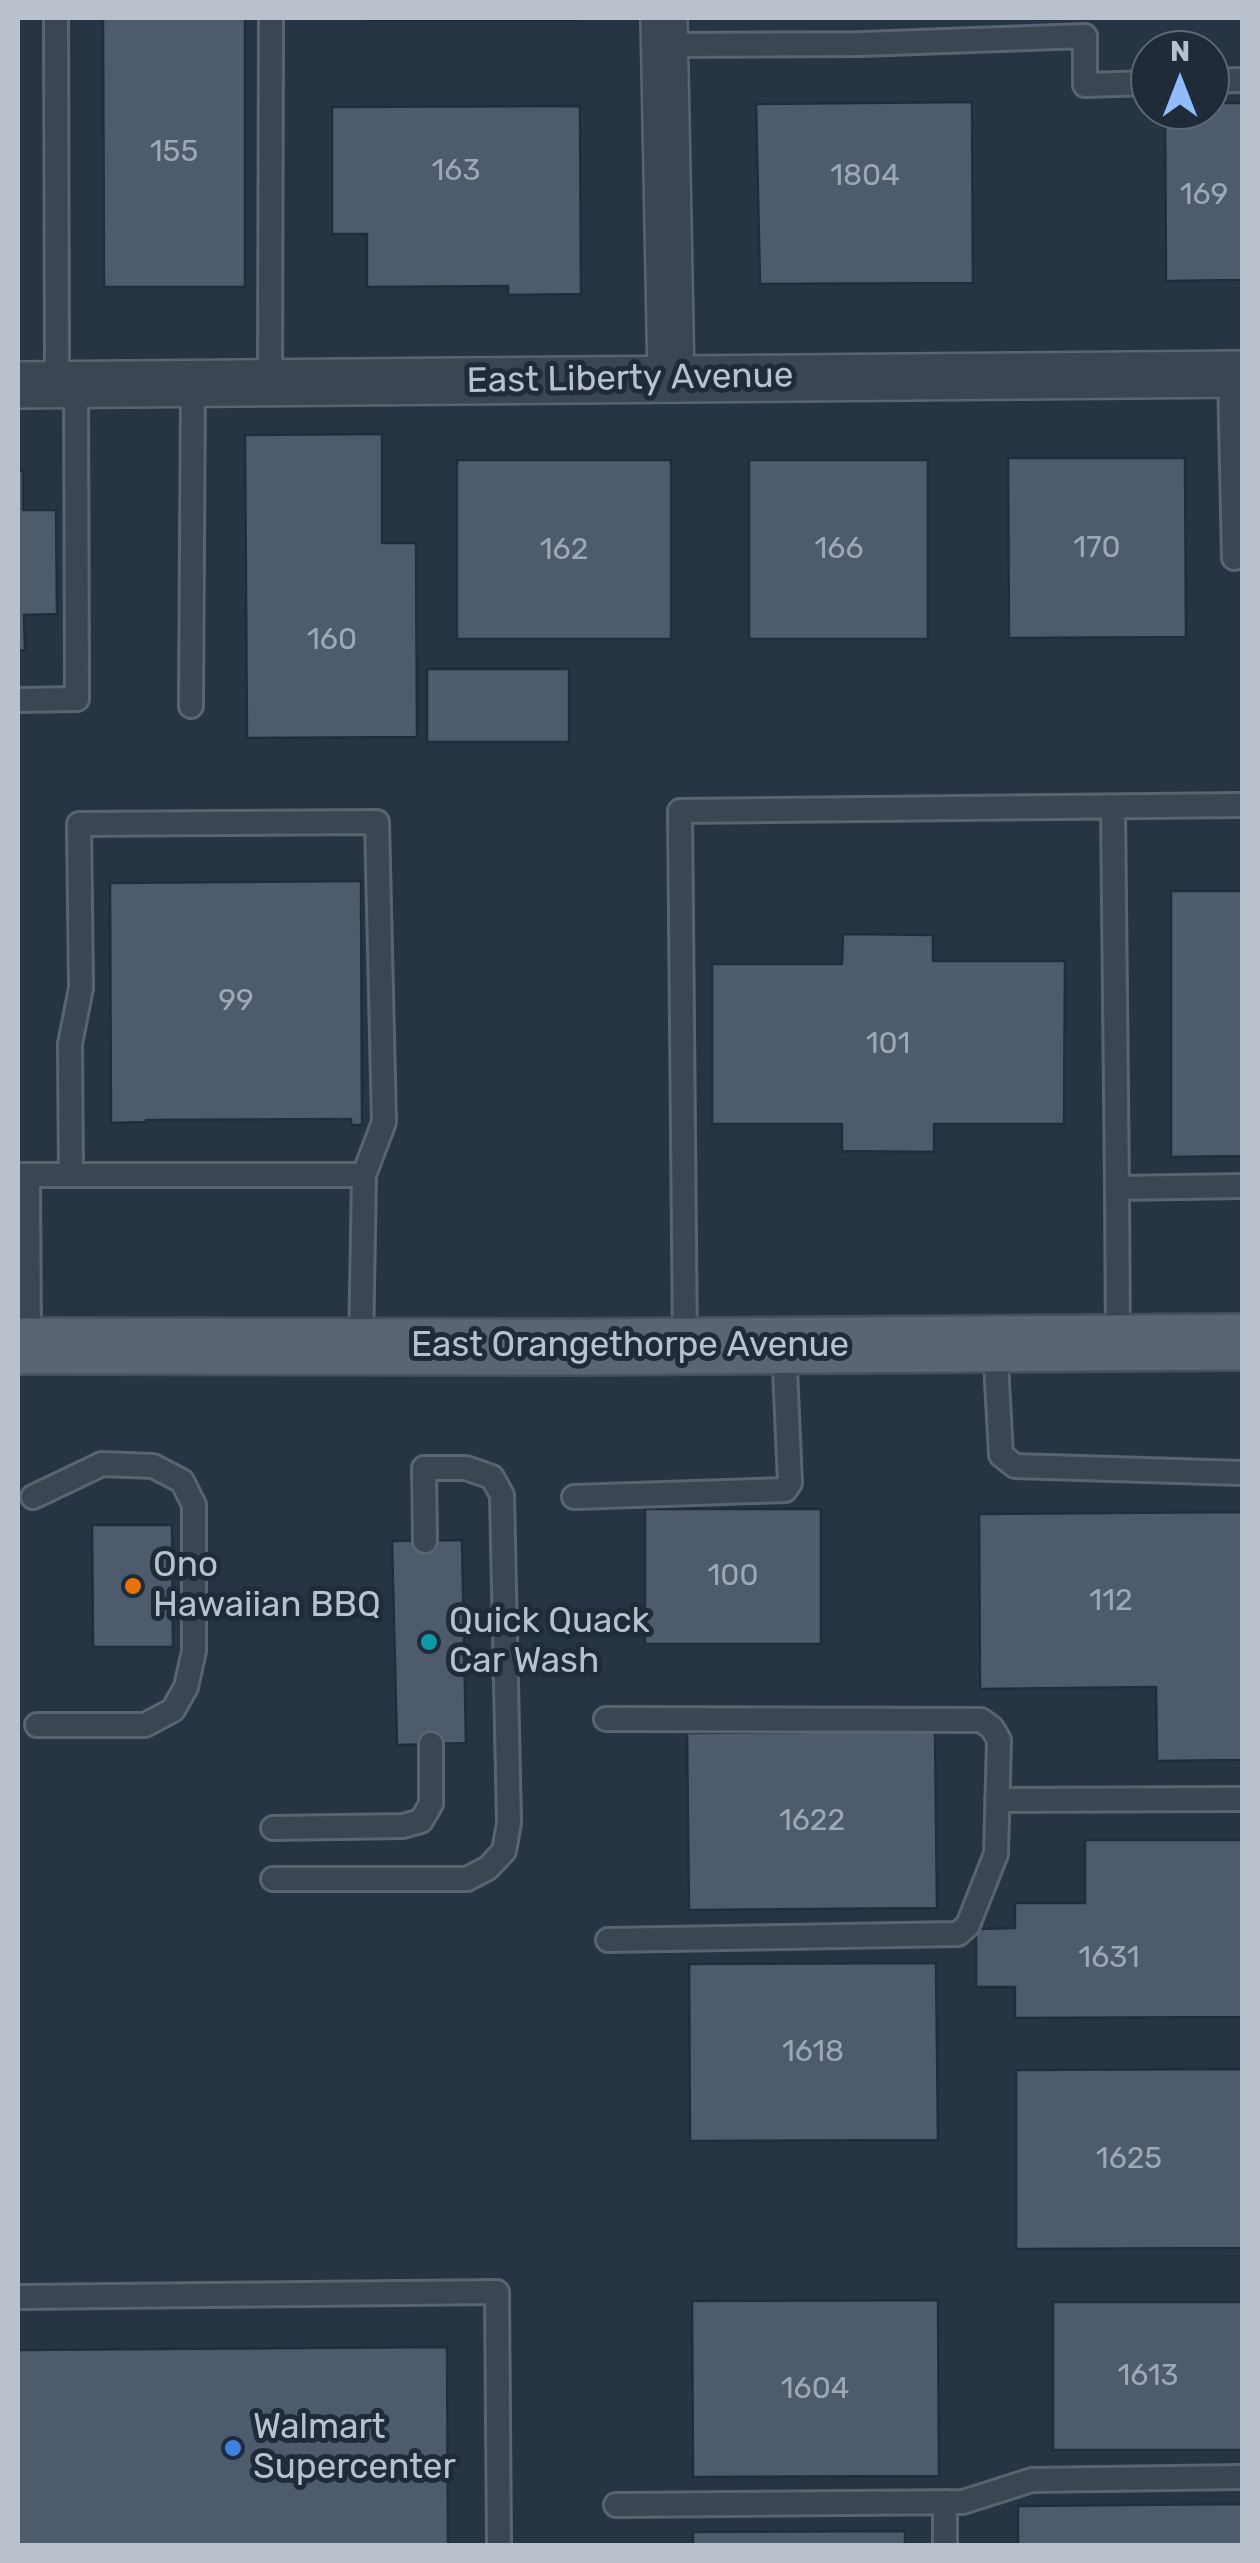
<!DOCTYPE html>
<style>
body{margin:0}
#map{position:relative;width:1260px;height:2563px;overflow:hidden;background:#273444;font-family:Rubik,sans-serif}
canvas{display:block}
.frame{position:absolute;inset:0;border:20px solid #b9c1cd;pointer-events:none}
.north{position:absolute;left:1130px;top:30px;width:100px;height:100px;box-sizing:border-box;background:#202b39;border:2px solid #5d6774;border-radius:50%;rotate:0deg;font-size:28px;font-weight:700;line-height:40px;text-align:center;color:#b9c1cd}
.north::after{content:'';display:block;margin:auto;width:35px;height:45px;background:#90bcfa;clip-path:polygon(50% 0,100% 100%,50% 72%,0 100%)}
</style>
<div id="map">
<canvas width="1260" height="2563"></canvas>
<div class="frame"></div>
<div class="north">N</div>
</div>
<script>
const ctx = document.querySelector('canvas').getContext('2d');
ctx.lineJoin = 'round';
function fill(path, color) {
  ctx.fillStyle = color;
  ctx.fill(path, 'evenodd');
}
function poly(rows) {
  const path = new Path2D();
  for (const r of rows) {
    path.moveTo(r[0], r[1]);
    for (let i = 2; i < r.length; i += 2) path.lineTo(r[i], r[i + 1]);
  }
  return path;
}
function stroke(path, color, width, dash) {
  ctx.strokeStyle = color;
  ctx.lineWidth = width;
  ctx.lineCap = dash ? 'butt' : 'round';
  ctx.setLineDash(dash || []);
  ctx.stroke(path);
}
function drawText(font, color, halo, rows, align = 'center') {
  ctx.font = font + ' Rubik,sans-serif';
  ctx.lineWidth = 10;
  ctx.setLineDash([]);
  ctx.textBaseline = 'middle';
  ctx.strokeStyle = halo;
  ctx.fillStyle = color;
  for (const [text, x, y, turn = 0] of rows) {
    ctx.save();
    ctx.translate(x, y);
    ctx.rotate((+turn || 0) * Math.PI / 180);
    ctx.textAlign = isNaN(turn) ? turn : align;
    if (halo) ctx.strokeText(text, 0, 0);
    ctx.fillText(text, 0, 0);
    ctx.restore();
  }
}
const building = poly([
 [103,18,245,18,245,287,104,287,103,18],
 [366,18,579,18,579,21,366,21,366,18],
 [972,102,973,283,760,284,756,104,972,102],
 [1210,103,1242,103,1242,280,1166,281,1165,110,1210,110,1210,103],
 [580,106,581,294,508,295,508,286,367,287,367,234,332,234,332,107,580,106],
 [382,434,382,543,416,543,417,737,247,738,245,435,382,434],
 [1008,458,1185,458,1186,637,1009,638,1008,458],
 [457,460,671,460,671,639,457,639,457,460],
 [749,460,928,460,928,639,749,639,749,460],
 [18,471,23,471,23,510,56,510,57,614,24,615,25,650,18,651,18,471],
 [427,669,569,669,569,742,427,742,427,669],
 [361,881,362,1125,351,1125,351,1119,146,1120,146,1122,111,1123,110,883,361,881],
 [1171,891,1242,891,1242,1156,1171,1157,1171,891],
 [843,934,933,935,933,961,1065,961,1064,1124,934,1124,934,1152,842,1151,842,1124,712,1124,712,964,842,964,843,934],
 [645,1509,821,1509,821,1644,645,1644,645,1509],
 [1242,1512,1242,1760,1157,1761,1156,1687,980,1689,979,1514,1242,1512],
 [92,1525,172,1525,173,1647,93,1647,92,1525],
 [462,1540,466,1743,397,1745,392,1541,462,1540],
 [935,1731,937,1908,689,1910,687,1733,935,1731],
 [1085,1840,1242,1840,1242,2017,1015,2018,1015,1987,976,1987,976,1929,1015,1928,1015,1903,1085,1903,1085,1840],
 [936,1963,938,2140,690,2141,689,1964,936,1963],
 [1242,2069,1242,2248,1016,2249,1016,2070,1242,2069],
 [938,2300,939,2476,693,2477,692,2301,938,2300],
 [1053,2302,1242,2302,1242,2450,1053,2450,1053,2302],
 [447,2347,448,2546,18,2546,18,2350,447,2347],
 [1242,2504,1242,2546,1018,2546,1018,2506,1242,2504],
 [905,2531,905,2546,693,2546,693,2532,905,2531]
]);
fill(building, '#4e5b6d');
stroke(building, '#222d3b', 2.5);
const service = poly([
 [56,18,57,384],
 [665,45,862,44,1085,36,1085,85,1150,83],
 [1210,81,1242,80],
 [1230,374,1234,558],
 [270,383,271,18],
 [18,700,77,699,76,384],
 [191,706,193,383],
 [1113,807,1117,1188],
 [18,1175,364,1175,361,1347],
 [28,1175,29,1346],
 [71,1175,70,1044,81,988,79,824,377,822,384,1122,364,1175],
 [1118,1343,1117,1188,1242,1186],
 [995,1345,1001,1455,1015,1466,1242,1473],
 [685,1346,680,811,1242,805],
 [33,1497,102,1464,153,1466,182,1481,194,1505,194,1651,186,1687,173,1710,145,1725,37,1725],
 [574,1497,785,1490,790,1483,784,1346],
 [606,1719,981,1720,992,1728,999,1740,996,1854,968,1925,958,1934,608,1940],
 [997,1800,1242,1799],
 [273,1828,403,1826,421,1821,431,1804,431,1744],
 [273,1879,467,1879,488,1868,504,1851,509,1823,502,1495,492,1477,466,1468,424,1468,425,1541],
 [18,2297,497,2292,499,2546],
 [945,2502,945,2546],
 [616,2505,963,2502,1032,2480,1242,2477]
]);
const minor = poly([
 [664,18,671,379],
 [18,385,1242,374]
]);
const primary = poly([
 [18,1346,575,1347,1242,1342]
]);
stroke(service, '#5a6471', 28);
stroke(minor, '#5a6471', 50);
stroke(primary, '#454f5d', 60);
stroke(service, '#3b4653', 22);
stroke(minor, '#3b4653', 45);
stroke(primary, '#596573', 55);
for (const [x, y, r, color] of [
 [133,1586,10,"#e8710a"],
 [429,1642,10,"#0f9aa8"],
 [233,2448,10,"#3f7fe0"]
]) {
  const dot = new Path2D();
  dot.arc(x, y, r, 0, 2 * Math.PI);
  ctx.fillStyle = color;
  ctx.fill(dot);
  stroke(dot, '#202b39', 4);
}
drawText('30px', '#9ea8b5', null, [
 ["155",174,152],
 ["163",456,171],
 ["1804",865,176],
 ["169",1204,195],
 ["170",1097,548],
 ["166",839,549],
 ["162",564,550],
 ["160",332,640],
 ["99",236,1001],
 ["101",888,1044],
 ["100",733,1576],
 ["112",1111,1601],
 ["1622",812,1821],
 ["1631",1109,1958],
 ["1618",813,2052],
 ["1625",1129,2159],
 ["1613",1148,2376],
 ["1604",815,2389]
]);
drawText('35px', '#b9c1cd', '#202b39', [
 ["East Liberty Avenue",630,379,-1],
 ["East Orangethorpe Avenue",630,1346]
]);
drawText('35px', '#b9c1cd', '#202b39', [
 ["Ono",153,1566],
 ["Hawaiian BBQ",153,1606],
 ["Quick Quack",449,1622],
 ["Car Wash",449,1662],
 ["Walmart",253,2428],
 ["Supercenter",253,2468]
], 'left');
</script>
